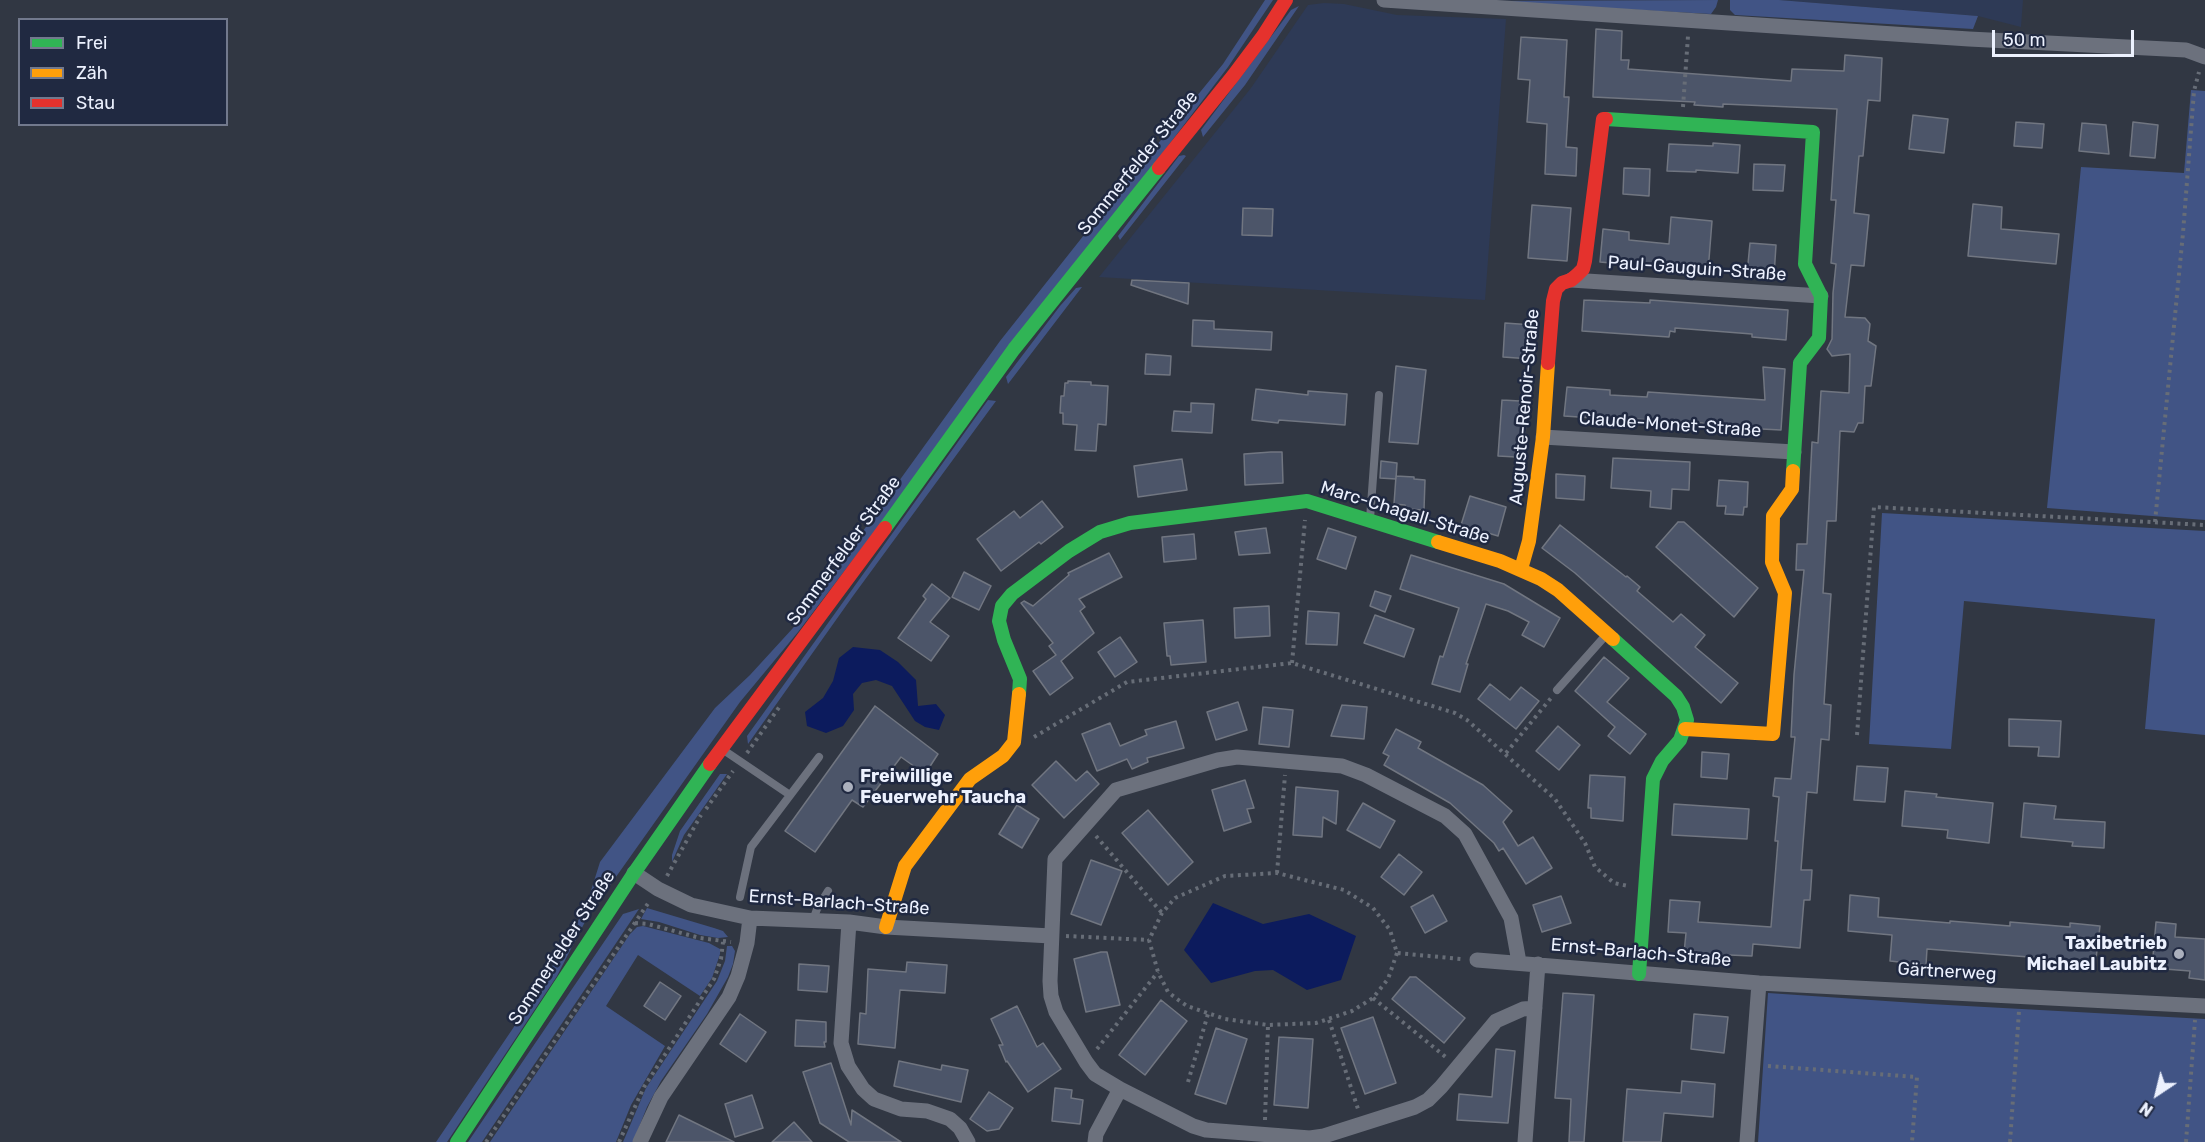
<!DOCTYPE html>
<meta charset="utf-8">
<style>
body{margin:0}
#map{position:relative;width:2205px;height:1142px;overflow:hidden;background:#313743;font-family:Rubik,sans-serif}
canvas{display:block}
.legend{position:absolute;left:18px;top:18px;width:210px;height:108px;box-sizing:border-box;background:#202941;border:2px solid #72798d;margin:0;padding:8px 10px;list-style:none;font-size:18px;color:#ecf1fe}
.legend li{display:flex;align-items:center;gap:12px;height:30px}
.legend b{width:30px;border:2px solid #72798d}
.north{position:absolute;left:2127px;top:1064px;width:60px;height:60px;-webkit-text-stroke:4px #202941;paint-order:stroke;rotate:215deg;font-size:16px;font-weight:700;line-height:24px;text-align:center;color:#ecf1fe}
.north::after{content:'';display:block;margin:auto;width:21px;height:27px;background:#ecf1fe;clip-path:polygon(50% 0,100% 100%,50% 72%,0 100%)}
.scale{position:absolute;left:1992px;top:30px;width:142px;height:27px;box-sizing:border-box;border:3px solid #ecf1fe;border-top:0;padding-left:8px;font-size:18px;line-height:21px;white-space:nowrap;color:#ecf1fe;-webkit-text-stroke:4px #202941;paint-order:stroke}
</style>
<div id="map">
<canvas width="2205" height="1142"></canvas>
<ul class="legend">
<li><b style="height:8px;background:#30b455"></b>Frei</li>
<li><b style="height:8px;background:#ff9f0a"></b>Zäh</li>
<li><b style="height:8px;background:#e5322d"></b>Stau</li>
</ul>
<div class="north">N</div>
<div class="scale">50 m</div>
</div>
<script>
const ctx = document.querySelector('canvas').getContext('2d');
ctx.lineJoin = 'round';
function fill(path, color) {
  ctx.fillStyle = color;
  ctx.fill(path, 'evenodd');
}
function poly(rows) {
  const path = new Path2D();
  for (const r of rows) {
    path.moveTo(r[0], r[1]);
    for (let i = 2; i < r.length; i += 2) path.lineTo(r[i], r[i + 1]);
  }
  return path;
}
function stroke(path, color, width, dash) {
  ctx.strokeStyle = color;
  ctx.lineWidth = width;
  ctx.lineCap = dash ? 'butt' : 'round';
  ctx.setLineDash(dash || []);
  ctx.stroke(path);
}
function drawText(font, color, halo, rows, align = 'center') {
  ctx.font = font + ' Rubik,sans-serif';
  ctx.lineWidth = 5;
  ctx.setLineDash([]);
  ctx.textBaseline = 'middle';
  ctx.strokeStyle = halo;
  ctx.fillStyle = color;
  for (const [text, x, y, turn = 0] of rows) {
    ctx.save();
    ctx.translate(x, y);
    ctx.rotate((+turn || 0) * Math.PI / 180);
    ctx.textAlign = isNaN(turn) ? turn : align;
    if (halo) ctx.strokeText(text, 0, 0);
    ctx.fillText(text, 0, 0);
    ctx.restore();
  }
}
fill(poly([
 [1779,0,2023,0,2021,27,1978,16],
 [1324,3,1344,4,1397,15,1506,19,1485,300,1099,277,1251,88,1308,5]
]), '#2e3a56');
fill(poly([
 [1265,0,1273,0,1228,67,798,632,740,702,601,898,589,897,600,862,715,708,750,675,793,628,1000,341,1103,211,1223,64],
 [1718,0,1716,7,1711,14,1479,1],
 [1730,0,1779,0,1978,16,1973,29,1735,15,1730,10],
 [1299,6,1245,85,1203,137,1201,130,1291,10],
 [2191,90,2205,91,2205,520,2047,508,2081,167,2184,173],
 [1184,155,1186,156,1120,240,1118,236,1179,156],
 [1082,287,1008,384,1006,377,1060,306,1076,288],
 [988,400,996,401,853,596,748,744,747,736],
 [1882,513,2205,531,2205,735,2145,729,2155,619,1964,601,1951,749,1869,744],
 [720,774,727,774,684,835,672,862,672,855,680,831],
 [647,908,714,928,723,931,728,937,718,938,700,935,659,922,641,919],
 [639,909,482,1142,468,1142,623,914],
 [583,912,588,916,557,976,447,1142,436,1142,524,1012,550,970],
 [643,926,709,943,720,949,720,954,712,978,700,996,638,955,606,1006,665,1046,631,1105,616,1142,490,1142,630,934,637,927],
 [727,946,732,946,735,951,733,964,728,977,707,1014,661,1081,647,1107,633,1142,623,1142,646,1088,717,981,725,961],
 [1768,993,1930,1004,2205,1019,2205,1142,1758,1142]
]), '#415485');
fill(poly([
 [853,647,880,650,898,662,916,680,918,706,936,704,945,715,939,730,925,727,915,721,892,686,876,680,862,683,853,694,854,710,843,726,826,733,807,726,805,712,823,698,833,681,839,658],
 [1213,903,1263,924,1309,914,1356,936,1341,980,1307,990,1273,970,1255,971,1211,983,1184,950]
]), '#0c1b5d');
const building = poly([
 [1596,29,1622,31,1621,60,1629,60,1628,69,1791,81,1792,69,1844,71,1845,55,1882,58,1880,101,1868,100,1863,156,1859,156,1854,213,1869,215,1864,266,1851,265,1845,317,1865,318,1870,324,1868,341,1876,346,1871,386,1865,386,1863,423,1858,423,1854,432,1840,431,1836,521,1827,521,1823,593,1831,594,1824,704,1831,705,1829,740,1821,739,1817,793,1807,792,1801,870,1812,870,1810,900,1804,900,1800,948,1753,944,1752,956,1684,953,1686,933,1668,932,1670,900,1700,902,1698,922,1771,927,1778,841,1775,841,1779,797,1773,796,1775,778,1791,779,1795,737,1791,737,1794,675,1804,570,1796,570,1797,544,1807,544,1812,442,1818,443,1821,391,1849,393,1850,354,1832,356,1827,349,1832,339,1833,293,1836,264,1831,263,1836,200,1831,200,1837,109,1723,104,1723,107,1694,105,1695,102,1593,97,1596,29],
 [1521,37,1567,40,1564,97,1569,97,1566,147,1577,148,1576,176,1545,174,1547,124,1527,122,1530,80,1518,79,1521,37],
 [1913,115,1948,119,1944,153,1909,149,1913,115],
 [2016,122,2044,124,2042,148,2014,146,2016,122],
 [2133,122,2158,125,2155,158,2130,156,2133,122],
 [2082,123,2106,125,2109,154,2079,151,2082,123],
 [1713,143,1740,145,1738,173,1696,170,1696,172,1667,171,1669,144,1713,146,1713,143],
 [1754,164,1785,165,1783,191,1753,190,1754,164],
 [1624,168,1650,169,1649,196,1623,194,1624,168],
 [1973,204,2002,207,2001,229,2059,234,2056,264,1968,256,1973,204],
 [1532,205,1571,208,1567,261,1528,258,1532,205],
 [1243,208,1273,209,1272,236,1242,235,1243,208],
 [1671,217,1712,221,1708,272,1600,262,1603,229,1629,232,1629,240,1669,244,1671,217],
 [1750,243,1776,245,1774,276,1747,274,1750,243],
 [1132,280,1189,283,1188,304,1131,285,1132,280],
 [1584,300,1650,303,1650,300,1788,310,1786,340,1752,337,1752,334,1675,328,1675,332,1670,331,1669,337,1582,331,1584,300],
 [1193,320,1214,321,1214,329,1272,332,1271,350,1192,346,1193,320],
 [1505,323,1533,325,1531,359,1503,357,1505,323],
 [1146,354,1171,356,1170,375,1145,374,1146,354],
 [1396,366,1426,370,1418,444,1389,442,1396,366],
 [1763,367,1785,369,1781,430,1703,426,1703,423,1634,419,1634,424,1608,423,1608,419,1564,416,1567,387,1610,390,1610,395,1647,397,1648,392,1765,400,1763,367],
 [1068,381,1091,382,1091,385,1108,386,1106,425,1098,424,1096,451,1075,450,1077,425,1063,424,1063,413,1060,413,1061,396,1064,396,1065,383,1068,383,1068,381],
 [1256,389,1308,395,1308,391,1347,394,1345,425,1279,420,1278,423,1252,420,1256,389],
 [1502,400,1520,401,1520,405,1527,405,1525,435,1518,435,1516,457,1498,456,1502,400],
 [1191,403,1214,404,1212,433,1172,431,1174,411,1191,412,1191,403],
 [1271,452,1282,452,1283,483,1245,485,1244,454,1271,452],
 [1613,458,1690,462,1689,490,1672,489,1671,509,1650,507,1651,491,1611,488,1613,458],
 [1182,459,1187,490,1138,497,1134,466,1182,459],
 [1381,461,1397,463,1396,479,1380,478,1381,461],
 [1556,474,1585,476,1584,500,1556,498,1556,474],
 [1396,476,1414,477,1414,479,1425,480,1424,510,1405,509,1405,505,1394,504,1396,476],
 [1719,480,1748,482,1747,507,1744,507,1743,515,1725,514,1726,506,1717,506,1719,480],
 [1470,496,1506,507,1498,536,1461,525,1470,496],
 [1042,501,1063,527,1041,544,1039,542,1001,571,977,539,1014,511,1020,518,1042,501],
 [1678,522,1684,522,1758,588,1734,617,1656,547,1678,522],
 [1560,525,1626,577,1627,576,1640,587,1637,591,1673,622,1681,614,1705,635,1695,647,1738,683,1721,703,1575,573,1542,548,1560,525],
 [1266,528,1270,553,1239,555,1235,532,1266,528],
 [1328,528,1356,537,1346,569,1317,559,1328,528],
 [1194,534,1196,559,1164,562,1162,537,1194,534],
 [1109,553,1122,577,1079,599,1085,607,1080,611,1094,633,1061,661,1073,678,1050,695,1033,671,1056,655,1049,646,1053,643,1021,603,1024,601,1033,606,1069,575,1068,573,1109,553],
 [1411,555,1504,584,1560,618,1544,647,1522,635,1529,622,1508,611,1486,604,1466,664,1468,664,1460,692,1432,684,1440,656,1443,657,1459,608,1400,589,1411,555],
 [964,572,991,586,979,610,952,597,964,572],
 [932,584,950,598,930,622,949,636,931,661,898,638,926,599,923,596,932,584],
 [1375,591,1391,596,1385,612,1370,606,1375,591],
 [1269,606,1270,636,1235,638,1234,608,1269,606],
 [1308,611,1339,613,1337,645,1306,644,1308,611],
 [1375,615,1414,629,1404,657,1364,643,1375,615],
 [1203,620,1206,662,1171,665,1170,656,1167,656,1164,623,1203,620],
 [1120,637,1137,662,1115,677,1098,652,1120,637],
 [1604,657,1629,678,1607,702,1646,734,1630,754,1608,736,1615,727,1575,691,1604,657],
 [1490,684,1510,700,1521,687,1539,701,1516,729,1478,699,1490,684],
 [1238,702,1247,730,1216,740,1207,712,1238,702],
 [1342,705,1367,707,1364,739,1331,736,1342,705],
 [875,706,938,754,925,774,901,757,863,807,852,800,815,852,785,831,875,706],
 [1263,707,1293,710,1289,747,1259,744,1263,707],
 [2009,719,2061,721,2059,757,2038,756,2039,747,2009,746,2009,719],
 [1176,721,1184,748,1147,758,1148,762,1132,769,1127,759,1097,771,1082,734,1110,723,1120,746,1147,735,1145,730,1176,721],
 [1558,726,1580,745,1559,770,1536,751,1558,726],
 [1396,729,1421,742,1418,748,1483,785,1512,811,1503,822,1518,846,1533,837,1552,868,1526,884,1503,848,1499,851,1494,843,1450,803,1384,765,1389,756,1383,753,1396,729],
 [1702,752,1729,754,1727,779,1701,777,1702,752],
 [1056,761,1076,781,1087,771,1099,784,1064,818,1032,785,1056,761],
 [1857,766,1888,768,1885,802,1854,800,1857,766],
 [1590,775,1625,777,1623,821,1591,818,1591,808,1588,808,1590,775],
 [1245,780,1254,808,1247,809,1251,822,1224,831,1212,790,1245,780],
 [1296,787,1338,791,1336,824,1323,817,1322,837,1293,835,1296,787],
 [1905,791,1937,794,1936,797,1993,803,1989,843,1947,838,1948,830,1902,826,1905,791],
 [1363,803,1395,821,1380,848,1347,830,1363,803],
 [2024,803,2056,806,2054,819,2105,822,2104,848,2072,846,2073,842,2021,837,2024,803],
 [1674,804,1749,809,1747,839,1672,835,1674,804],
 [1017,805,1039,819,1022,848,999,834,1017,805],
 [1148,810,1193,862,1168,885,1122,833,1148,810],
 [1399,854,1422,872,1404,895,1381,877,1399,854],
 [1091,860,1122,871,1101,925,1071,914,1091,860],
 [1433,895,1447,921,1425,933,1411,907,1433,895],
 [1850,895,1879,898,1878,917,1950,923,1950,921,2010,926,2010,922,2070,927,2070,923,2100,926,2095,967,2066,964,2067,960,1927,949,1926,965,1890,961,1892,935,1848,931,1850,895],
 [1561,896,1571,923,1542,932,1533,905,1561,896],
 [2156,922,2176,924,2175,937,2205,939,2205,980,2189,978,2190,971,2152,968,2156,922],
 [1101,952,1107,952,1120,1005,1086,1012,1074,959,1101,952],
 [907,962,947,965,945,993,900,990,895,1048,858,1044,860,1013,866,1014,868,969,906,972,907,962],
 [799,964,829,966,827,992,798,990,799,964],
 [1410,977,1416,977,1465,1018,1444,1043,1392,999,1410,977],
 [660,982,681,996,665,1020,644,1006,660,982],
 [1563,993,1594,995,1584,1142,1569,1142,1571,1099,1555,1098,1563,993],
 [1161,1000,1187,1021,1145,1075,1119,1055,1161,1000],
 [1017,1006,1037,1047,1043,1043,1061,1069,1028,1092,1007,1061,1006,1062,999,1045,1003,1045,991,1019,1017,1006],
 [740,1014,766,1032,746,1062,720,1044,740,1014],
 [1694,1014,1728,1017,1724,1053,1691,1049,1694,1014],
 [1373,1017,1396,1083,1365,1094,1341,1028,1373,1017],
 [796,1020,826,1022,826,1042,824,1042,825,1047,795,1046,796,1020],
 [1216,1028,1247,1039,1226,1104,1195,1094,1216,1028],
 [1279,1037,1313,1039,1308,1108,1274,1105,1279,1037],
 [1496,1049,1515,1051,1508,1123,1457,1120,1459,1094,1492,1097,1496,1049],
 [899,1061,941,1070,942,1065,968,1070,961,1102,894,1086,899,1061],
 [831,1063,851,1125,852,1110,901,1142,849,1142,820,1123,803,1072,831,1063],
 [1682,1081,1715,1084,1713,1117,1664,1113,1661,1142,1623,1142,1627,1089,1681,1093,1682,1081],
 [1055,1088,1072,1090,1071,1098,1083,1100,1080,1124,1052,1121,1055,1088],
 [989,1092,1013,1108,999,1129,987,1131,970,1119,989,1092],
 [752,1095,763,1128,735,1137,725,1104,752,1095],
 [679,1115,734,1142,666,1142,679,1115],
 [794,1122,812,1142,772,1142,794,1122]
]);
fill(building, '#4c5569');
stroke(building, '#717681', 1.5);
stroke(poly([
 [1683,107,1688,36],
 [2155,522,2183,233,2194,91,2199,72],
 [1292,663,1305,520],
 [1857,735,1874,507,2205,525],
 [1034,737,1127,682,1292,663,1455,713,1467,720,1555,799,1585,843,1595,867,1614,883,1628,886],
 [747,753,780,706],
 [1506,753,1551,698],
 [706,809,733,771],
 [1096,836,1162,913],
 [1277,873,1285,775],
 [667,876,701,815],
 [635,923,648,924,700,938,731,942],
 [1066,936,1149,940],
 [1397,953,1388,979,1373,998,1352,1011,1316,1023,1268,1025,1225,1019,1187,1006,1177,999,1168,992,1158,972,1149,940,1162,913,1175,898,1225,876,1277,873,1344,890,1373,908,1390,930,1397,953,1461,959],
 [1373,998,1447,1058],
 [1329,1020,1358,1109],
 [1097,1049,1158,972],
 [1768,1066,1917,1077,1912,1142],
 [1188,1082,1208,1014],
 [1265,1120,1268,1025],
 [486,1142,649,902],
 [619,1142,644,1087,714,979,721,959,723,942],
 [2010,1142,2019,1011],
 [2186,1142,2195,1020]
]), '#676d77', 4, [3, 4.5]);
stroke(poly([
 [1370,519,1379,395],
 [1557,690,1606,635],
 [722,749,790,795],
 [740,897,751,847,819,757],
 [813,920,817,909,828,891]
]), '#6c717d', 8);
stroke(poly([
 [1384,0,1969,39,2186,50,2205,57],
 [1571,280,1821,296],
 [1543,437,1794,452],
 [634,873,658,889,691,905,750,918,849,922,886,927,1051,936],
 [849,922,841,1043,848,1066,863,1089,874,1099,901,1109,927,1111,950,1119,960,1128,968,1142],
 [1477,960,1759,983,2205,1006],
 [1519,962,1511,918,1465,834,1445,816,1366,775,1342,766,1237,757,1218,760,1116,790,1055,859,1050,981,1051,996,1056,1012,1086,1062,1095,1074,1120,1089,1193,1126,1206,1130,1310,1138,1324,1136,1415,1107,1428,1100,1441,1087,1496,1021,1523,1009,1535,1008],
 [640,1142,661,1097,729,997,738,976,747,943,750,918],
 [1095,1142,1096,1134,1120,1089],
 [1525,1142,1538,964],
 [1747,1142,1759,983]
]), '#6c717d', 15);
stroke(poly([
 [1606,119,1813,132,1805,264,1821,296,1819,338,1800,363,1793,471],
 [885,528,1014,349,1159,168],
 [1613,639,1676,696,1683,707,1687,720,1680,740,1662,761,1653,779,1639,974],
 [1019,694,1020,679,1004,640,999,621,1002,606,1012,594,1069,551,1100,532,1130,523,1307,501,1438,542],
 [457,1142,634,873,710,764]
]), '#30b455', 14);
stroke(poly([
 [1438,542,1500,561,1541,579,1558,590,1613,639],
 [1521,569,1529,541,1543,437,1548,363],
 [1685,729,1773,734,1785,593,1772,562,1773,516,1792,489,1793,471],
 [886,927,905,866,970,779,1003,756,1014,742,1019,694]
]), '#ff9f0a', 14);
stroke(poly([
 [1159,168,1233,76,1263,36,1286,0],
 [1548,363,1553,301,1556,289,1562,283,1571,280,1577,275,1583,269,1585,261,1603,119,1606,119],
 [710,764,885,528]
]), '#e5322d', 14);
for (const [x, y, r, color] of [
 [848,787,6,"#abb0bd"],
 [2179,954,6,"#abb0bd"]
]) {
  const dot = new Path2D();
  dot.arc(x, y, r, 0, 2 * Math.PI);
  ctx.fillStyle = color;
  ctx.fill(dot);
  stroke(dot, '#202941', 2);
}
drawText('18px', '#ecf1fe', '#202941', [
 ["Sommerfelder Straße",1138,163,-51],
 ["Paul-Gauguin-Straße",1697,269,4],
 ["Auguste-Renoir-Straße",1525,407,-85],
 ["Claude-Monet-Straße",1670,425,4],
 ["Marc-Chagall-Straße",1405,513,17],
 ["Sommerfelder Straße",844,551,-54],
 ["Ernst-Barlach-Straße",839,903,4],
 ["Sommerfelder Straße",562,948,-57],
 ["Ernst-Barlach-Straße",1641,953,5],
 ["Gärtnerweg",1947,972,3]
]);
drawText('bold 18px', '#ecf1fe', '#202941', [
 ["Freiwillige",860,777],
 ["Feuerwehr Taucha",860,798],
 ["Taxibetrieb",2167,944,"right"],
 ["Michael Laubitz",2167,965,"right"]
], 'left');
</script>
